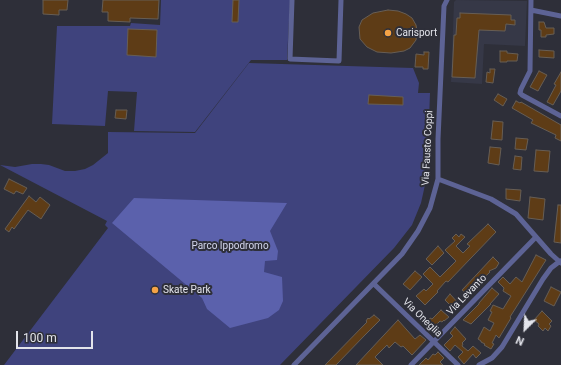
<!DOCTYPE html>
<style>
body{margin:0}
#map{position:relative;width:561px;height:365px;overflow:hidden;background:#2e2f39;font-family:Roboto,sans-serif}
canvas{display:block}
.north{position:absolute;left:505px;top:309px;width:40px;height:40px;-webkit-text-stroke:3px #2e2f39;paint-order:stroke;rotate:204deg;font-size:11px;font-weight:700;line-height:16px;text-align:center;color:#e3e4eb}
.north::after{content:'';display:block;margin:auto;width:14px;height:18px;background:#e3e4eb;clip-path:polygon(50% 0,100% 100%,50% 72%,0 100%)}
.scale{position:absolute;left:16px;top:331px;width:77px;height:18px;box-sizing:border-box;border:2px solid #e3e4eb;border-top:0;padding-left:5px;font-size:12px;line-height:14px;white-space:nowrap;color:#e3e4eb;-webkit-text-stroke:3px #2e2f39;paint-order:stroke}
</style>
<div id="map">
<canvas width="561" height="365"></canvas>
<div class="north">N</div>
<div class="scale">100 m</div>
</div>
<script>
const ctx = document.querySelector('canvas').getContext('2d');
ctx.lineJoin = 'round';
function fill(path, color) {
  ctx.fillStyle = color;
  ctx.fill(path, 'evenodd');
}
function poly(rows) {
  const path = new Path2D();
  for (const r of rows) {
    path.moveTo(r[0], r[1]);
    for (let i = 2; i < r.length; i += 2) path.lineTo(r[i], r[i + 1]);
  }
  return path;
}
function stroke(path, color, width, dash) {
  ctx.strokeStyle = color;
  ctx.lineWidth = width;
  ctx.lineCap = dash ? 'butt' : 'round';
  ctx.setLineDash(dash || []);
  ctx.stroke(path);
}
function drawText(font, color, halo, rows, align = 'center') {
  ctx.font = font + ' Roboto,sans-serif';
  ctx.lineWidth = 4;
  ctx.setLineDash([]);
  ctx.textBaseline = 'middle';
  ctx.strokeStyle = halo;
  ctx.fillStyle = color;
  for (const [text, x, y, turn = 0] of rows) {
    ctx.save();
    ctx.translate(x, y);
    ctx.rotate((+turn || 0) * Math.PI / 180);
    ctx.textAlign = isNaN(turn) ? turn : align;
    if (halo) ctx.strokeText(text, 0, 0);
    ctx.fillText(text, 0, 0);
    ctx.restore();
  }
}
fill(poly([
 [456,0,527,1,525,46,484,44,482,84,451,82,454,2]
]), '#363847');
fill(poly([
 [161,0,290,0,287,60,251,60,195,132,134,131,137,92,108,91,105,126,52,124,57,26,130,26,131,23,160,25],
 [249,63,413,68,419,83,418,93,430,93,427,176,421,203,412,225,394,248,280,365,4,365,108,228,105,225,107,221,0,165,15,167,32,164,41,164,49,165,65,171,75,171,85,169,93,165,108,153,108,132,195,133]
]), '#3f437d');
fill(poly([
 [134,198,287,203,270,231,278,251,277,260,265,261,264,272,282,277,283,301,279,310,268,318,230,328,207,309,202,298,112,223]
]), '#5b61ac');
const building = poly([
 [43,0,68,0,67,10,59,10,59,15,43,14,43,0],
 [103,0,159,0,158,19,130,18,130,22,108,21,108,12,102,12,103,0],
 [233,0,239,0,238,22,232,22,233,0],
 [388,10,398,11,406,14,412,18,416,25,417,31,416,40,410,48,404,51,391,53,377,52,367,47,360,39,359,27,362,20,373,13,388,10],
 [460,13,511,15,511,20,515,20,515,25,506,24,505,31,479,30,475,78,452,77,454,35,456,35,457,18,460,18,460,13],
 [539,22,544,22,546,28,554,28,554,34,546,35,546,37,541,37,541,30,539,30,539,22],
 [128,29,157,30,156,57,127,55,128,29],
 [539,50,554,51,554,58,539,57,539,50],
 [500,51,507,51,507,53,518,54,517,61,507,61,507,62,500,62,500,51],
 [424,52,429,52,428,69,423,69,423,67,415,67,416,54,424,55,424,52],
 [490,69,495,69,493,83,486,82,487,72,490,73,490,69],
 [539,71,547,75,538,91,530,87,539,71],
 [561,72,561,91,553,105,547,102,556,85,554,84,561,72],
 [498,94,507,99,503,106,494,100,498,94],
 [369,95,403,97,403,105,368,104,369,95],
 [516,101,520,103,521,102,561,125,561,141,555,138,556,135,531,123,533,120,512,108,516,101],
 [116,110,127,110,126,119,115,118,116,110],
 [493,121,503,122,502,140,491,139,493,121],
 [516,138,528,139,526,150,515,149,516,138],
 [490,147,501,148,499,165,488,163,490,147],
 [536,150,550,151,548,172,534,171,536,150],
 [515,156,522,157,521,170,513,169,515,156],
 [9,179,27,188,23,194,16,191,14,194,4,189,9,179],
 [506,189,521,190,520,201,506,199,506,189],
 [29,196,36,202,40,197,50,205,41,219,28,210,14,229,12,227,9,232,5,229,29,196],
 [530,197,545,199,543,220,528,218,530,197],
 [558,205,561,205,561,243,554,242,558,205],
 [488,224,496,232,448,282,446,281,437,291,438,292,425,305,416,296,424,289,426,291,433,284,423,274,430,267,440,277,456,261,445,250,455,241,452,238,456,234,459,237,461,234,465,237,456,246,463,253,470,246,467,244,488,224],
 [438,246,444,253,432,265,426,259,438,246],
 [536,255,546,260,510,317,511,318,499,338,496,335,492,343,494,344,491,349,484,345,485,344,481,342,481,341,478,339,484,327,490,331,494,323,488,320,492,312,490,311,493,305,503,309,511,296,503,291,504,288,498,282,503,277,510,284,516,277,522,282,536,255],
 [493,257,499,263,496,268,489,271,490,272,467,294,462,290,493,257],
 [415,271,422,277,410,290,403,284,415,271],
 [551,287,561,292,554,306,544,301,551,287],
 [492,288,499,294,490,304,491,304,471,324,463,320,479,304,479,303,492,288],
 [450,294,459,304,454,309,445,300,450,294],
 [441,310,449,317,444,321,444,320,442,322,440,321,432,329,425,323,430,318,432,319,441,310],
 [542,311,552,321,549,324,551,326,548,331,545,328,543,331,538,326,539,324,534,320,542,311],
 [374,315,380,320,365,335,336,365,325,365,367,322,366,321,368,318,369,319,374,315],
 [398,320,415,339,420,335,426,340,412,355,403,346,401,347,395,342,389,348,387,345,375,357,383,365,356,365,398,320],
 [455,327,466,339,462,343,463,344,462,346,468,351,473,346,481,353,476,358,473,354,464,364,458,357,463,352,455,345,450,351,444,345,453,336,450,333,455,327],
 [438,352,444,358,440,362,443,365,419,365,426,358,428,360,433,354,435,355,438,352]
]);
fill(building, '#5e3c16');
stroke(building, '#675e55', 1);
stroke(poly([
 [292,0,290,59,339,61,341,0],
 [531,0,530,71,521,89,520,93,522,95,561,116],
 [531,10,561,16],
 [438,179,491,199,516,214,551,254,561,263],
 [374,284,458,365],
 [294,365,402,254,418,231,430,208,438,179,438,139,444,6,447,0],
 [411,365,536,237],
 [479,365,492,358,502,347,543,279,551,268,560,261]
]), '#5d6395', 5);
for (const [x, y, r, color] of [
 [388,33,4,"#f5a346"],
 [155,290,4,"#f5a346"]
]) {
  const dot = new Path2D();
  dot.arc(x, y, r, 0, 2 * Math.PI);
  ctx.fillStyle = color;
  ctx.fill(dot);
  stroke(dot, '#2e2f39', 1.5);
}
drawText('10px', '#e3e4eb', '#2e2f39', [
 ["Carisport",396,33],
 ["Skate Park",163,290]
], 'left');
drawText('10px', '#e3e4eb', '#2e2f39', [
 ["Via Fausto Coppi",428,148,-87],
 ["Via Levanto",467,295,-46],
 ["Via Oneglia",422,318,44]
]);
drawText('10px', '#d3d6ec', '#2e2f39', [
 ["Parco Ippodromo",230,246]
]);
</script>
